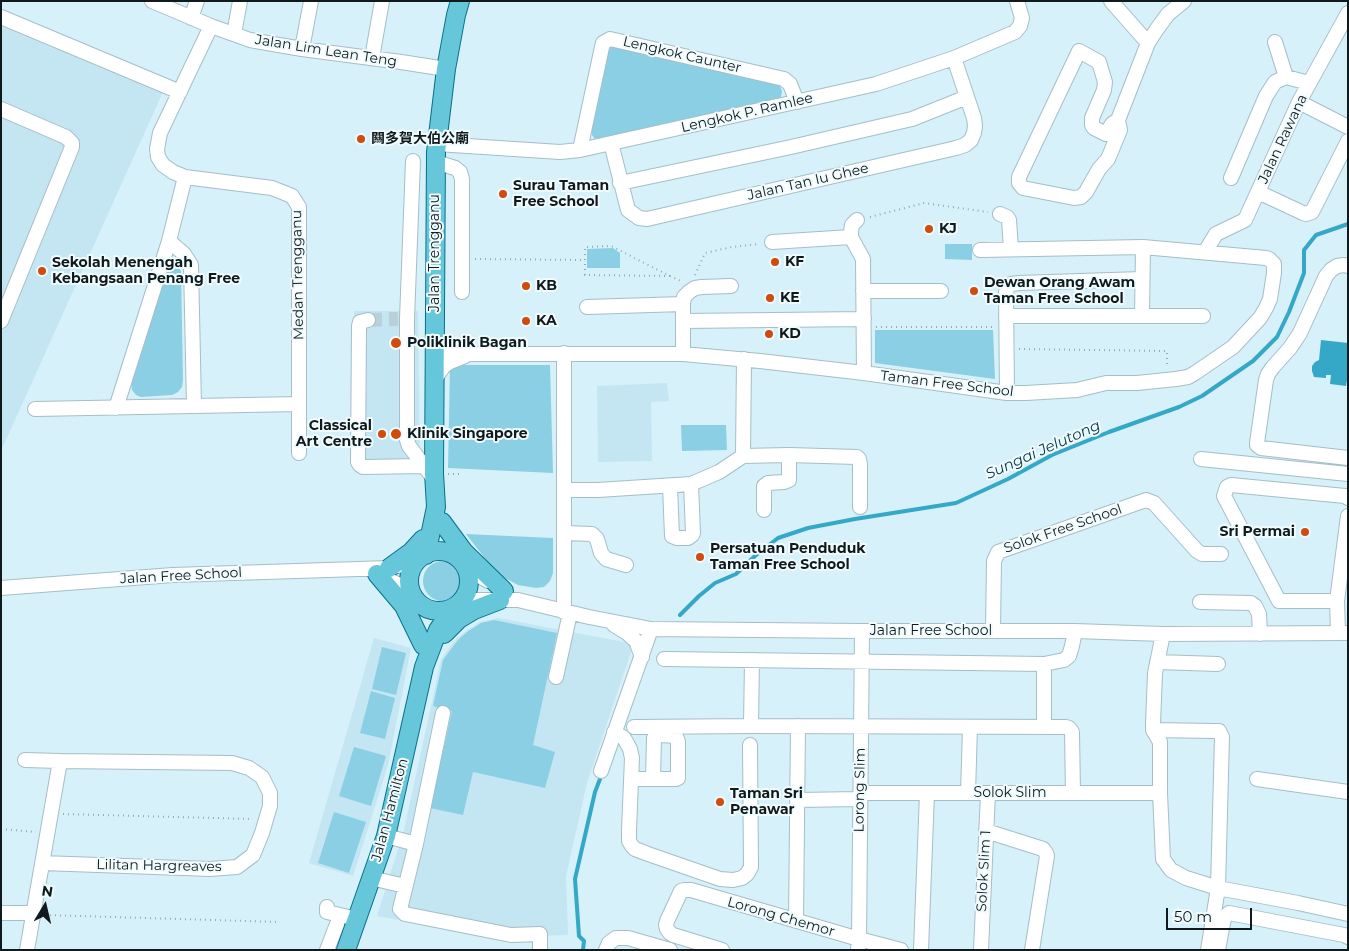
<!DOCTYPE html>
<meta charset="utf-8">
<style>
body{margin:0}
#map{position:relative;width:1349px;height:951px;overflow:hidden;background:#d6f1fa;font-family:Montserrat,sans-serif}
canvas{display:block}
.frame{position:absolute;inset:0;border:2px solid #10191c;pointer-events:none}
.north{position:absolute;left:20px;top:881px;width:50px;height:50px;-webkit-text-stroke:4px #f0fbfe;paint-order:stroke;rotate:9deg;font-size:14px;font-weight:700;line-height:20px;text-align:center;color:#10191c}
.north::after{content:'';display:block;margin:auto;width:18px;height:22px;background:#10191c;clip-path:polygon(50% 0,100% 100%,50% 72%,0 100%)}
.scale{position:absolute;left:1166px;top:908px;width:86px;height:22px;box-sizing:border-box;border:2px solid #10191c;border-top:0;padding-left:6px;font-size:15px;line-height:18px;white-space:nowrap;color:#10191c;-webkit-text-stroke:4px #f0fbfe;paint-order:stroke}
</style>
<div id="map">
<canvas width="1349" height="951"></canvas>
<div class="frame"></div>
<div class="north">N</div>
<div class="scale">50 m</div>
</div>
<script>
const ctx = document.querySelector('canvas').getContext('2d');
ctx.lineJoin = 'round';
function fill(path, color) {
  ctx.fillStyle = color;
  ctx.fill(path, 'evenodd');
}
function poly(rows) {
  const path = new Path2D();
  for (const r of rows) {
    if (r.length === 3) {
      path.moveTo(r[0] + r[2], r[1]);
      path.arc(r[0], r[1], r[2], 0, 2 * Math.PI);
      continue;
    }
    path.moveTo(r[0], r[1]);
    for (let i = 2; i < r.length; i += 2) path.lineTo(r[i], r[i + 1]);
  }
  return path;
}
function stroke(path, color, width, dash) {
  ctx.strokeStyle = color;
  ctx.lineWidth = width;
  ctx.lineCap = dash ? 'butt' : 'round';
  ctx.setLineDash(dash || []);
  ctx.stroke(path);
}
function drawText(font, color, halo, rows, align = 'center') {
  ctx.font = font + ' Montserrat,"Noto Sans SC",sans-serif';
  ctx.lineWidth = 4;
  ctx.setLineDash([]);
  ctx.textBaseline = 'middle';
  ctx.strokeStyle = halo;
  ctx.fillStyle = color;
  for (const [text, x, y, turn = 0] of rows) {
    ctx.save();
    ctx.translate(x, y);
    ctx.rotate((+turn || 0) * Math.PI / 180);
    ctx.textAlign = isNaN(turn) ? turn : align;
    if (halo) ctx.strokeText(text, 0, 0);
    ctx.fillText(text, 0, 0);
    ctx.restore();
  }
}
fill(poly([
 [1,23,163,92,1,451],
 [354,311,418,311,420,470,354,471],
 [667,383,669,401,651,402,652,461,598,462,597,386],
 [498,618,629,643,632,649,587,783,566,876,568,935,494,937,377,916,404,830,441,660,451,645,457,638,466,631,480,622],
 [374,638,411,648,388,765,353,876,309,863]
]), '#c3e6f2');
fill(poly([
 [615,45,774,82,780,86,782,91,781,97,779,99,597,142,592,135,592,125,607,53,610,48],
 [945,244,972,244,972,260,945,259],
 [613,248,620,253,620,268,587,268,587,249],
 [174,266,178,267,181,271,183,380,182,387,178,392,172,395,141,397,136,395,132,390,131,382,167,271,170,267],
 [875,330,993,330,995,379,875,363],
 [450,365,550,365,553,473,448,468],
 [681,425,726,425,727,450,682,451],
 [466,534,553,538,553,573,550,581,544,587,536,588,518,585,501,576,487,561],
 [443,581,20],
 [494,620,557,633,533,745,555,752,545,788,473,772,463,815,430,808,452,711,433,706,443,660,458,640,467,632,481,623],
 [382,647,406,653,396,695,372,689],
 [371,691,395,698,385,739,360,733],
 [354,747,386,756,371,806,339,796],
 [334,812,366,822,349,873,318,863]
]), '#8bcfe4');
fill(poly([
 [1321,340,1348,343,1348,375,1346,386,1330,384,1331,375,1326,375,1326,378,1314,377,1312,371,1312,366,1315,362,1319,360]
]), '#35a8c7');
stroke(poly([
 [680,615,699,596,715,583,736,574,755,556,778,538,808,528,855,519,956,503,1008,479,1052,455,1109,432,1179,407,1202,396,1253,361,1277,337,1289,312,1304,273,1304,250,1316,235,1348,224],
 [583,950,584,941,579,936,575,879,595,792,600,779]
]), '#35a8c7', 4);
stroke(poly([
 [368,320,398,319]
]), '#b8d1d9', 14, [14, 7]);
const minor = poly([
 [152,1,211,26,250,40,302,49,401,62,446,69],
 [1111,1,1148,43],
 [1,17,180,92],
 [191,18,197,1],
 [211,26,160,133,157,149,158,157,163,165,173,172,185,177,272,188,292,196,299,207,299,453],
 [234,34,240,1],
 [1275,42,1286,77],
 [302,49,311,1],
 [1079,51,1099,62,1105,82,1104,90,1092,118,1092,125,1094,128,1106,134,1112,124,1118,120,1120,130,1108,159,1099,169,1086,192,1081,197,1074,198,1023,188,1019,183,1019,177,1079,51],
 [372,58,382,1],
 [1299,102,1348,127],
 [1,109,66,137,72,143,72,147,1,321],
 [1118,120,1148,43,1157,29,1168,14,1184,1],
 [611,143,628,210,639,218,647,219,956,148,965,145,971,140,974,133,975,126,974,118,954,58],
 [437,144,560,152,580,150,876,84,954,58,1015,32,1020,26,1022,18,1017,1],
 [580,150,602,47,603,43,610,39,784,79,790,84,797,102],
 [413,161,407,319,407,440,409,446,434,479],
 [436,162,455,168,460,172,462,179,462,292],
 [1231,178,1266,96,1275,82,1286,77,1309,83],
 [620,183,791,147,912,119,967,97],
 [1258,192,1303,213,1306,214,1312,212,1348,141],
 [1000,214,1007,217,1009,220,1011,249],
 [857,220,852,225,851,232,851,237,863,259,864,373],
 [169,241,184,254,191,265,194,406],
 [772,242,851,237],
 [1205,252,1216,234,1245,220,1299,102,1348,13],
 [1348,266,1344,265,1337,266,1331,270,1326,276,1300,333,1290,348,1273,367,1268,374,1266,380,1257,443,1257,445,1261,448,1348,458],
 [863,291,941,291],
 [587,307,683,304],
 [1142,315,1143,247],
 [1006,316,1203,316],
 [368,320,360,322,359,326,358,462,360,465,363,467,423,466],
 [683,321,864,319],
 [435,354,683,354,760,361,864,373,1007,393,1026,393,1077,390,1106,383,1137,383,1176,379,1188,377,1195,373,1233,347,1260,318,1266,308,1270,299,1274,273,1274,264,1269,259,1266,258,1143,247,980,250],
 [683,354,683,304,684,297,689,292,695,288,702,287,731,286],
 [435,379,444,366,450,362,465,356],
 [1007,393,1006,292,1008,286,1011,284,1019,283,1142,279],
 [116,408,169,241,185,177],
 [35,409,299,404],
 [743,456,789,455,857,457,859,459,860,465,860,507],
 [743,456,744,359],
 [1201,459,1348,474],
 [670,486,672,536,677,538,688,538,692,535,693,533,691,484],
 [565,490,598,490,691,484,719,472,743,456],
 [764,510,764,486,768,483,784,482,789,480,789,455],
 [565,533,592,534,597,539,601,553,606,559,626,565],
 [467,569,488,581],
 [378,575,411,590],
 [1,588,173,575,389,568,416,562],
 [463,600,518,600,589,617,651,629,862,631,1075,631,1163,634,1348,633],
 [1337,601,1279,601,1224,496,1227,487,1231,485,1345,496,1348,498],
 [1200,602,1251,603,1255,606,1259,614,1260,634],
 [564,612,564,353],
 [614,625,627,633,636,641,642,657],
 [993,630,994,561,998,552,1146,500,1154,503,1197,551,1202,554,1221,554],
 [1338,633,1337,601,1348,516],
 [1163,634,1155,673,1153,724,1153,730,1160,742,1160,793,1163,859,1171,870,1186,878,1218,888,1298,903,1348,914],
 [664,659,1044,664,1064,660,1069,656,1072,646,1075,631],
 [1157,662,1218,664],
 [1044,664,1044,727],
 [556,677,570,613],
 [443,713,416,844,400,909,405,914,511,935,540,934,540,950],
 [751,726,752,660],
 [634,727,751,726,1066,727,1069,728,1072,732,1073,793],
 [1153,730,1215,731,1219,731,1222,737,1218,888,1208,950],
 [614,732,624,738,630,749,632,758,629,830,629,841,632,846,635,849,648,854,720,879,733,880,742,878,747,874,751,867,750,745],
 [25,760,60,761,232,763,249,768,262,777,270,793,270,806,262,833,253,855,237,867,210,869,42,863],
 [601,771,651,629],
 [632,779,676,779,678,778,678,742,677,739,675,736,661,735,657,736,654,738,653,779],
 [1257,779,1348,792],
 [860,793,1160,793],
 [968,793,970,727],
 [797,800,860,799],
 [986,831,1043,849,1046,853,1047,856,1032,950],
 [386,836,416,844],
 [371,878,405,886],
 [327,907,327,912,357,919],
 [1,913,33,913],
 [796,921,798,726],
 [27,950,60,761],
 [327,950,337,924],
 [606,950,609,943,616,938,628,938,670,950],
 [722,950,673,935,670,933,667,929,666,925,667,921,681,891,684,890,691,890,859,939,901,950],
 [858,950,859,939,862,631],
 [921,950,927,793],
 [981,950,988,793],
 [1218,950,1224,918,1229,913,1344,935,1348,937]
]);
const major = poly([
 [442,522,464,552,504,591],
 [439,581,30],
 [426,555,436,507,434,473,436,152,446,69,456,15,460,1],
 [389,568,411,552,423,539],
 [377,574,404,606,423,645],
 [444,634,459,619,474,610,500,600],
 [346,950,386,836,424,667,438,630,454,608]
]);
stroke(minor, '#a5bec7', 16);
stroke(major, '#067189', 20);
stroke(poly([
 [870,217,924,203,988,212],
 [475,259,585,260],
 [695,275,705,253,732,247,759,244],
 [670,276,585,275,585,247,611,246,670,276,681,281],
 [876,327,994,327],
 [1019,349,1167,351,1167,368],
 [448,474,460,474],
 [63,814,253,819],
 [1,829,36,832],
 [45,915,280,922]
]), '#95aab1', 2, [1, 4]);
stroke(minor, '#fff', 14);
stroke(major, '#66c7db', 18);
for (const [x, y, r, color] of [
 [361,139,5,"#d04b0c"],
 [503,194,5,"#d04b0c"],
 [929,229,5,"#d04b0c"],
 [775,262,5,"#d04b0c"],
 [42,271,5,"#d04b0c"],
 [526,286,5,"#d04b0c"],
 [974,291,5,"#d04b0c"],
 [770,298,5,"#d04b0c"],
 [526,321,5,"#d04b0c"],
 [769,334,5,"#d04b0c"],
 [396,343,6,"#d04b0c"],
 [382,434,5,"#d04b0c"],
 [396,434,6,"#d04b0c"],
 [1305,532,5,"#d04b0c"],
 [700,557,5,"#d04b0c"],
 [720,802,5,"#d04b0c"]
]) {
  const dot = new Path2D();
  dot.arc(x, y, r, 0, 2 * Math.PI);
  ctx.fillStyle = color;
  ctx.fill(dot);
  stroke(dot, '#f0fbfe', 2);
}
drawText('14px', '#10191c', '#f0fbfe', [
 ["Jalan Lim Lean Teng",326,51,9],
 ["Lengkok Caunter",682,55,13],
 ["Lengkok P. Ramlee",747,113,-13],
 ["Jalan Rawana",1283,139,-65],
 ["Jalan Tan Iu Ghee",808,182,-13],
 ["Jalan Trengganu",435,253,-90],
 ["Medan Trengganu",298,275,-91],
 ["Taman Free School",947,384,7],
 ["Solok Free School",1063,529,-19],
 ["Jalan Free School",181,576,-3],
 ["Jalan Free School",931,631],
 ["Lorong Slim",860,790,-89],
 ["Solok Slim",1010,793],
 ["Jalan Hamilton",390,810,-75],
 ["Lilitan Hargreaves",159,866,1],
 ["Solok Slim 1",984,871,-87],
 ["Lorong Chemor",781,917,16]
]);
drawText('bold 14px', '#10191c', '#f0fbfe', [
 ["闗多賀大伯公廟",371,139],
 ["Surau Taman",513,186],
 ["Free School",513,202],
 ["KJ",939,229],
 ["KF",785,262],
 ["Sekolah Menengah",52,263],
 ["Kebangsaan Penang Free",52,279],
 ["Dewan Orang Awam",984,283],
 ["Taman Free School",984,299],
 ["KB",536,286],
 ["KE",780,298],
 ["KA",536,321],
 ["KD",779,334],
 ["Poliklinik Bagan",407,343],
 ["Classical",372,426,"right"],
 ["Art Centre",372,442,"right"],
 ["Klinik Singapore",407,434],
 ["Sri Permai",1295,532,"right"],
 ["Persatuan Penduduk",710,549],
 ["Taman Free School",710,565],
 ["Taman Sri",730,794],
 ["Penawar",730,810]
], 'left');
drawText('italic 15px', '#013643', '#f0fbfe', [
 ["Sungai Jelutong",1043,450,-24]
]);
</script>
